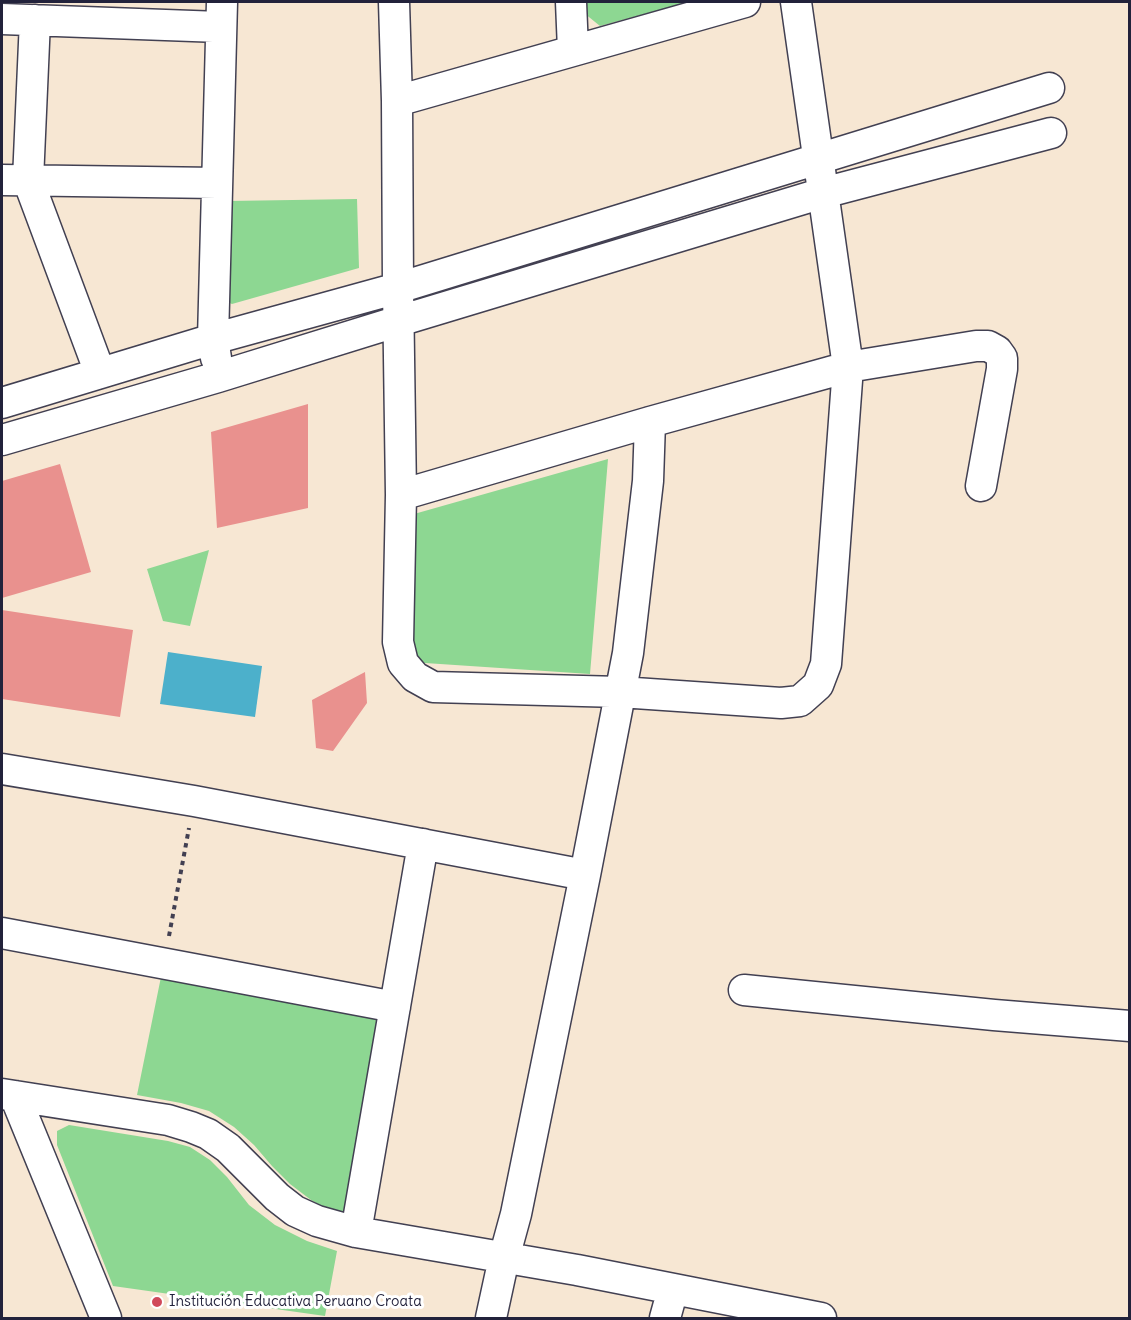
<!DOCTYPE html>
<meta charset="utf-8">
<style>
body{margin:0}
#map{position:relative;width:1131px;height:1320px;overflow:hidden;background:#f7e7d3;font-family:Delius,sans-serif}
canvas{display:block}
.frame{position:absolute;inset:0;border:3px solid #22223b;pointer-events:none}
</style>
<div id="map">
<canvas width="1131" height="1320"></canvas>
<div class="frame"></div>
</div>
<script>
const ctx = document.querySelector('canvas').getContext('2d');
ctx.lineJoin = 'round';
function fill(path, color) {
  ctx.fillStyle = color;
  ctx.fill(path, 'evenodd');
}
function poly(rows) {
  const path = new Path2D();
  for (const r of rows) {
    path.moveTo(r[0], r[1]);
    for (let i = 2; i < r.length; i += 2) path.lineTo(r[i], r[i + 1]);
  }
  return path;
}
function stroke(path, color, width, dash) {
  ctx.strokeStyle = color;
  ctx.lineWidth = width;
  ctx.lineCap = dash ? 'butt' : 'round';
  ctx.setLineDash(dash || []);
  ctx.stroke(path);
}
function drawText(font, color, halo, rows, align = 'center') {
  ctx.font = font + ' Delius,sans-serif';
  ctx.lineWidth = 6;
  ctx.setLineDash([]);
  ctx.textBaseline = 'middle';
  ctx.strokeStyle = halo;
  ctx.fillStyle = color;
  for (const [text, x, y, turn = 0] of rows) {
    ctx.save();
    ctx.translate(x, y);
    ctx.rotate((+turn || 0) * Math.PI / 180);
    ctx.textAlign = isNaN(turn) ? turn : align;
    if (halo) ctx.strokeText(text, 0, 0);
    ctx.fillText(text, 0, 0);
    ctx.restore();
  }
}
fill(poly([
 [584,2,689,2,600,26,584,13],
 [357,199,359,268,232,304,222,300,228,201],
 [608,459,590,674,410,662,407,516],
 [209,550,190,626,163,621,147,569],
 [162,972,384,1012,349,1204,343,1211,331,1211,311,1200,290,1184,272,1166,254,1145,234,1127,209,1111,181,1103,137,1095],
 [69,1125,168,1141,190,1147,210,1160,227,1177,249,1205,275,1225,307,1241,337,1251,325,1316,113,1286,57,1145,57,1131]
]), '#8dd792');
fill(poly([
 [168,652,262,666,255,717,160,704]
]), '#4cb0cb');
fill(poly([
 [308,404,308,508,217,528,211,432],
 [60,464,91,572,2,598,2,481],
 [2,610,133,630,120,717,2,699],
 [365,672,367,703,333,751,316,748,312,700]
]), '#e9918e');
const minor = poly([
 [394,2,397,101,398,288,401,495,398,642,403,663,415,677,433,687,620,692,781,703,800,701,818,685,826,664,848,367,796,2],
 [571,2,573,50],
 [2,19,220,27],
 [35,20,28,180,100,373],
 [397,101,745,2],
 [2,180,217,183],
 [216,358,213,339,222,2],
 [2,403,213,339,398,288,1049,88],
 [2,440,218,377,399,321,823,193,1051,133],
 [401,495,650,422,848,367,976,346,988,346,997,351,1002,358,1002,369,981,486],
 [2,769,194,801,585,875],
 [2,933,395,1007],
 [744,990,994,1015,1130,1026],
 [2,1094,168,1120,191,1127,208,1134,228,1148,277,1197,295,1211,317,1221,356,1232,577,1270,821,1318],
 [15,1096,106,1318],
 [356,1232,423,844],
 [491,1318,504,1258,516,1214,585,875,628,653,648,481,650,422],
 [665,1318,673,1289]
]);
stroke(minor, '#424052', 33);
stroke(poly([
 [169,936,189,828]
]), '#424052', 4, [4.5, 4.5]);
stroke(minor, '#fff', 30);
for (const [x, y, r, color] of [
 [157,1302,6,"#d1495b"]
]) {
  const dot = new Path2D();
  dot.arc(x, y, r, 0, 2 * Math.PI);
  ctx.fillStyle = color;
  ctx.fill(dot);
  stroke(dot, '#fff', 2);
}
drawText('15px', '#22223b', '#fff', [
 ["Institución Educativa Peruano Croata",169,1302]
], 'left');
</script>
